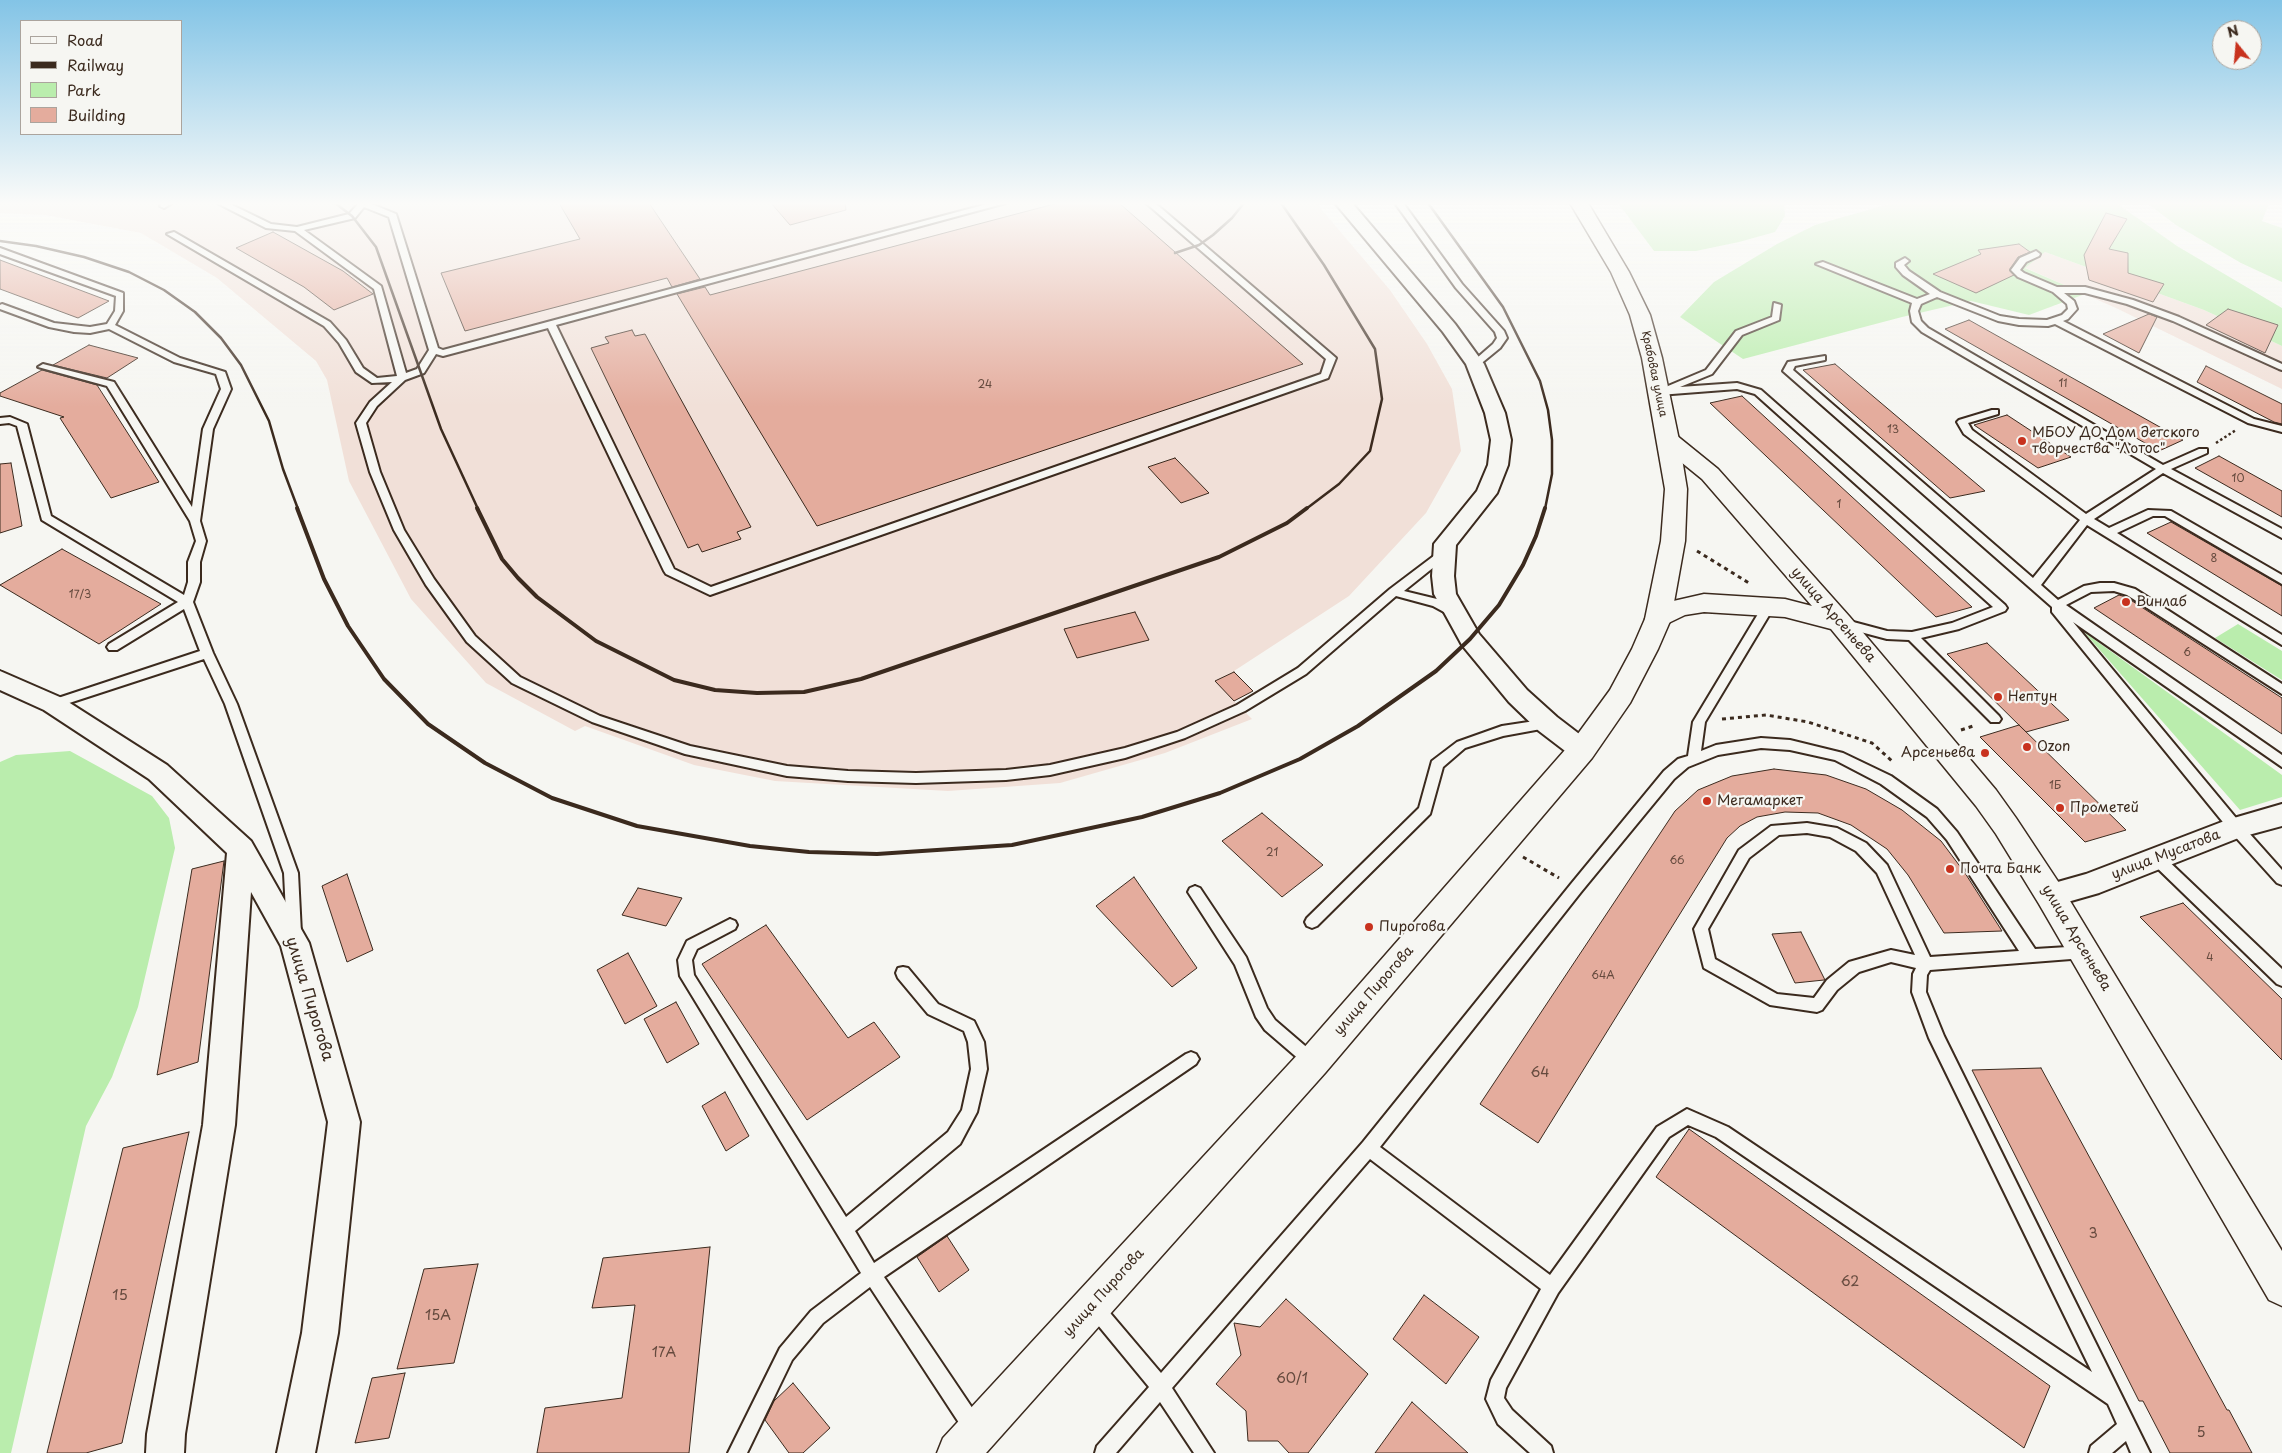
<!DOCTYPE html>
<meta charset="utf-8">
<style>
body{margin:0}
#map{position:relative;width:2282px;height:1453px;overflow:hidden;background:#f6f6f2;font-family:"Playpen Sans",sans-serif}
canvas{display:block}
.legend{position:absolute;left:20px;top:20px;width:162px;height:115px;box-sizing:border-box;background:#f6f6f2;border:1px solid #aba49d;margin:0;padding:6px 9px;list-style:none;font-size:15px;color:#3b2a1e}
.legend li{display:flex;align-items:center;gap:10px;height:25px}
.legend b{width:25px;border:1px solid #aba49d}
.north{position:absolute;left:2212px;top:20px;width:50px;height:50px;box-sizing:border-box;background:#f6f6f2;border:1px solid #aba49d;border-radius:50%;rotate:343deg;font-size:14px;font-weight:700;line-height:20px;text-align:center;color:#3b2a1e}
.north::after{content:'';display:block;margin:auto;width:18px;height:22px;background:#c8321e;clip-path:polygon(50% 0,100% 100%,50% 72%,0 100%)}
</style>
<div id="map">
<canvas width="2282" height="1453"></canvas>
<ul class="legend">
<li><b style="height:6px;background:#f6f6f2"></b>Road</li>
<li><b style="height:6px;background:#3b2a1e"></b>Railway</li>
<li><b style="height:14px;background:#baedad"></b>Park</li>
<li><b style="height:14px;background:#e4ac9d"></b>Building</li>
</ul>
<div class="north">N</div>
</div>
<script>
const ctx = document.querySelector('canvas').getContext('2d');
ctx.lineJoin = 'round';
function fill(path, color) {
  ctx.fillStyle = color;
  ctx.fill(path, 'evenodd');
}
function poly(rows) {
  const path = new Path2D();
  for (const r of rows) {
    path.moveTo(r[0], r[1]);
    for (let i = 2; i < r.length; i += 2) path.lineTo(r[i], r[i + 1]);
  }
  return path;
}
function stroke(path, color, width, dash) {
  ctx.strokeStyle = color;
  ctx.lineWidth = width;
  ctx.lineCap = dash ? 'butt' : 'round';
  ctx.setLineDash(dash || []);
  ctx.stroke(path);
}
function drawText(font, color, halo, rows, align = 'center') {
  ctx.font = font + ' "Playpen Sans",sans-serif';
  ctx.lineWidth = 4.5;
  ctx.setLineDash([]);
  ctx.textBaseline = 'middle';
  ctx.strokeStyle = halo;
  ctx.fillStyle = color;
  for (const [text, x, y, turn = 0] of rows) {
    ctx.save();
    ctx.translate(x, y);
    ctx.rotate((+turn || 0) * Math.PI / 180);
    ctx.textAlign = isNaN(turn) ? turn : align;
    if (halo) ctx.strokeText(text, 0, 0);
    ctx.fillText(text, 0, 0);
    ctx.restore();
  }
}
fill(poly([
 [0,203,1316,203,1390,290,1427,344,1452,389,1461,451,1426,513,1349,596,1234,671,1253,691,1234,701,1252,719,1165,753,1060,783,948,791,775,781,694,765,585,726,575,731,486,683,411,599,349,481,327,380,316,361,217,278,141,233,45,215,0,213],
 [2045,252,2204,310,2282,346,2282,389,2118,309,2024,267]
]), '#f1e0d8');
fill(poly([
 [1618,203,1784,203,1785,216,1775,232,1739,242,1696,251,1654,251],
 [1893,203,2116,203,2177,246,2282,308,2282,346,2204,310,2045,252,2025,268,2085,294,2029,315,1971,301,1902,317,1743,359,1680,317,1714,282,1777,244,1815,225],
 [2147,203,2269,203,2262,221,2282,228,2282,282,2241,263,2176,225],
 [2238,624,2282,651,2282,680,2215,638],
 [2084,632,2282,775,2282,797,2240,810],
 [70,751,152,796,169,818,175,848,138,1007,112,1077,86,1126,11,1453,0,1453,0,762,16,755]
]), '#baedad');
const building = poly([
 [559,203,649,203,700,279,672,287,667,278,465,331,441,273,580,239,559,203],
 [771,203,845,203,846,210,790,225,771,203],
 [1058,203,1119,203,1303,364,817,526,677,294,705,287,710,295,1058,203],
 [2106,213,2127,219,2109,249,2128,253,2128,273,2164,284,2153,302,2089,280,2084,255,2106,213],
 [273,232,343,271,373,294,334,310,304,287,236,248,273,232],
 [2019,244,2030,252,2018,257,2010,269,2014,275,1976,293,1933,274,1981,254,1978,250,2019,244],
 [0,260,109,301,78,318,0,289,0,260],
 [2228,309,2278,325,2265,353,2206,325,2228,309],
 [2149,314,2157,317,2139,353,2103,334,2149,314],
 [1969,320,2183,440,2159,451,1945,329,1969,320],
 [632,330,635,336,645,334,751,527,737,532,741,539,702,552,698,544,688,548,591,348,609,343,605,337,632,330],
 [89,345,138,358,107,378,53,365,89,345],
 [1835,364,1985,491,1950,498,1803,370,1835,364],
 [2206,366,2282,404,2282,424,2274,422,2197,382,2206,366],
 [42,370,97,385,159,482,111,498,60,418,64,417,0,396,0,393,42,370],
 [1742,396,1972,607,1936,617,1710,403,1742,396],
 [2007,415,2071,457,2038,468,1974,425,2007,415],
 [2219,456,2282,491,2282,517,2195,468,2219,456],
 [1175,458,1209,493,1181,503,1148,467,1175,458],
 [11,463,22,526,0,533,0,464,11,463],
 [2171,522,2282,586,2282,616,2147,533,2171,522],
 [62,549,161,604,99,644,0,585,62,549],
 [2119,595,2126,597,2282,698,2282,734,2094,608,2119,595],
 [1135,612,1149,640,1077,658,1064,629,1135,612],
 [1987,643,2069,720,2026,732,1947,654,1987,643],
 [1234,672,1253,691,1234,701,1215,681,1234,672],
 [2019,725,2126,830,2085,842,1980,737,2019,725],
 [1774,769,1826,775,1866,789,1902,810,1941,841,1965,873,2002,931,1944,933,1908,875,1887,849,1851,825,1818,813,1785,812,1757,817,1740,826,1727,838,1538,1143,1480,1104,1675,811,1698,790,1732,776,1774,769],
 [1262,813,1323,865,1282,897,1222,841,1262,813],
 [224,861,198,1062,157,1075,192,869,224,861],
 [347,874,373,950,347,962,322,886,347,874],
 [1134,877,1197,968,1172,987,1096,906,1134,877],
 [638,888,682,898,666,926,622,915,638,888],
 [2183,903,2282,999,2282,1060,2140,917,2183,903],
 [766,925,848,1038,874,1022,900,1057,807,1120,702,964,766,925],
 [1801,932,1825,980,1824,980,1795,983,1772,934,1801,932],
 [628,953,657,1006,625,1024,597,970,628,953],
 [676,1002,699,1044,667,1063,644,1019,676,1002],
 [2041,1068,2227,1410,2229,1410,2252,1453,2170,1453,2143,1401,2139,1401,1972,1070,2041,1068],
 [725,1092,749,1136,726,1151,702,1106,725,1092],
 [1689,1129,2050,1386,2024,1448,1656,1177,1689,1129],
 [189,1132,122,1443,86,1453,47,1453,123,1148,189,1132],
 [947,1236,969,1270,939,1292,917,1257,947,1236],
 [710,1247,689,1453,537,1453,545,1408,622,1398,635,1305,592,1308,603,1258,710,1247],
 [478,1264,454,1363,397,1369,424,1269,478,1264],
 [1424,1295,1479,1337,1446,1384,1393,1339,1424,1295],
 [1286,1299,1368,1374,1308,1453,1289,1453,1278,1441,1248,1441,1246,1411,1216,1384,1241,1355,1234,1323,1260,1327,1286,1299],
 [405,1373,389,1438,355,1443,372,1378,405,1373],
 [793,1383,830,1428,803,1453,789,1453,765,1420,774,1401,793,1383],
 [1412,1402,1468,1453,1375,1453,1412,1402]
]);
fill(building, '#e4ac9d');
stroke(building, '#3b2a1e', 1);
const service = poly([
 [162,203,172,203,164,208,160,206,162,203],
 [217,203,228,203,271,224,297,227,349,214,359,203,369,203,396,214,438,348,443,350,991,203,1006,203,556,325,674,569,711,587,1321,374,1326,359,1146,203,1155,203,1336,358,1328,378,710,595,666,574,664,571,548,328,443,356,436,354,424,373,405,380,377,406,366,423,380,472,404,530,434,579,475,636,520,677,600,716,690,746,787,766,848,771,916,773,1006,770,1050,765,1125,748,1177,732,1237,705,1298,668,1390,589,1439,552,1443,551,1449,555,1404,591,1441,600,1461,614,1455,618,1433,606,1396,596,1306,674,1245,711,1185,738,1125,758,1050,775,1006,780,916,783,848,781,787,776,685,754,592,722,512,683,467,642,426,585,394,530,370,472,356,423,370,402,392,382,372,383,356,372,339,343,324,326,167,234,174,232,330,322,346,340,363,368,377,378,397,376,374,289,295,231,266,228,217,203],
 [364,207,389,217,429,350,417,369,406,373,381,286,304,230,355,218,364,207],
 [1395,203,1403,203,1462,284,1504,331,1507,338,1500,348,1478,366,1472,366,1470,364,1493,344,1497,338,1495,332,1456,288,1395,203],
 [0,248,123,293,123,311,115,325,180,358,225,372,231,389,213,429,200,521,206,541,200,562,200,582,193,602,213,653,237,704,298,873,301,933,299,937,294,939,289,937,287,933,284,873,225,704,204,659,57,707,49,707,47,704,49,701,200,651,184,609,117,650,109,650,107,647,109,644,178,602,42,520,17,426,9,423,0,424,0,418,10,417,27,424,51,516,184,595,188,582,188,562,196,541,190,521,107,386,38,367,43,364,114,382,192,507,203,429,221,389,216,374,174,362,109,329,90,333,74,332,49,327,0,309,0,305,2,304,54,323,90,327,107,324,115,311,116,296,0,254,0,248],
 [2036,251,2040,254,2039,256,2026,262,2020,270,2024,273,2057,287,2085,287,2133,300,2179,317,2282,364,2282,370,2279,369,2173,321,2127,304,2085,293,2064,293,2074,301,2077,309,2068,319,2063,321,2254,419,2282,426,2282,432,2248,423,2055,324,2048,326,2019,325,1998,321,1937,297,1921,304,1918,311,1921,321,1928,328,2163,465,2199,449,2207,449,2207,453,2171,469,2282,529,2282,538,2163,473,2094,519,2109,528,2148,510,2171,511,2282,575,2282,584,2165,516,2153,516,2117,533,2282,635,2282,645,2087,525,2041,585,2058,600,2084,586,2100,583,2114,583,2135,589,2282,684,2282,694,2127,595,2114,591,2091,592,2066,605,2282,755,2282,767,2073,622,2241,824,2282,870,2282,885,2277,883,2231,832,2052,612,2052,607,1783,371,1788,362,1825,356,1825,360,1795,366,1793,370,2033,578,2080,520,1964,434,1957,422,1959,420,1992,410,1998,410,1998,414,1968,423,1972,430,2086,514,2156,469,1922,332,1912,322,1910,311,1912,303,1816,264,1823,262,1917,299,1930,294,1903,275,1896,267,1896,263,1905,258,1909,261,1904,265,1909,271,1940,292,2000,316,2019,319,2047,320,2062,315,2068,309,2067,304,2053,292,2018,277,2011,270,2020,258,2036,251],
 [1774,303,1781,305,1779,320,1742,335,1712,374,1680,387,1737,383,1761,390,2005,605,2007,608,2005,611,1959,629,1921,638,1999,716,2001,719,1999,722,1991,722,1909,640,1887,639,1838,626,1836,623,1842,619,1887,631,1912,632,1952,623,1993,607,1755,394,1737,389,1659,395,1654,392,1656,390,1667,389,1668,386,1706,370,1736,331,1772,317,1774,303],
 [1768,603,1774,607,1705,722,1701,751,1716,745,1761,738,1790,740,1843,753,1891,776,1937,809,1957,832,2035,949,2084,946,2089,948,2091,952,2089,956,2084,958,1930,970,1927,975,1926,992,1944,1036,2150,1453,2131,1453,2126,1441,2112,1453,2089,1453,2091,1446,2117,1424,2108,1404,1716,1137,1688,1125,1669,1137,1558,1293,1506,1388,1504,1398,1512,1410,1551,1446,1553,1453,1530,1453,1498,1424,1486,1399,1491,1380,1541,1289,1370,1159,1172,1388,1214,1453,1194,1453,1160,1402,1116,1453,1095,1453,1097,1446,1149,1387,1088,1313,1085,1307,1088,1301,1094,1298,1100,1301,1161,1373,1363,1142,1571,884,1664,771,1678,759,1688,756,1693,722,1764,604,1768,603],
 [1761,748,1790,750,1835,760,1881,784,1927,817,1947,840,2019,951,1930,957,1887,865,1866,843,1837,828,1807,823,1771,826,1739,850,1694,929,1704,968,1770,1005,1817,1012,1822,1010,1837,990,1859,972,1891,962,1916,968,1913,974,1912,992,1929,1038,2092,1372,1728,1127,1687,1109,1657,1127,1550,1275,1380,1147,1581,892,1674,779,1688,767,1718,755,1761,748],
 [1807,833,1830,837,1856,851,1877,873,1915,955,1891,950,1849,962,1827,980,1814,998,1777,994,1715,959,1708,929,1749,858,1779,835,1807,833],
 [1548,719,1554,724,1552,727,1503,736,1465,748,1443,767,1430,814,1317,926,1312,928,1307,926,1305,922,1307,918,1419,808,1432,761,1457,742,1502,726,1548,719],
 [2156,852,2161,854,2282,969,2282,986,2277,984,2151,862,2149,858,2151,854,2156,852],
 [1195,886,1200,888,1246,957,1267,1008,1275,1020,1318,1057,1321,1062,1318,1067,1313,1069,1308,1067,1265,1030,1256,1017,1235,965,1188,892,1190,888,1195,886],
 [730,919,735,921,737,925,735,929,697,949,692,960,694,975,846,1217,948,1132,962,1110,971,1069,968,1042,964,1031,928,1014,898,978,896,973,898,968,903,967,908,968,938,1004,974,1021,984,1042,987,1069,977,1112,960,1144,855,1231,874,1263,1186,1054,1191,1052,1196,1054,1199,1059,1196,1064,884,1277,981,1421,983,1428,981,1435,974,1437,967,1435,870,1287,823,1323,792,1360,747,1453,728,1453,780,1348,811,1311,861,1273,680,976,678,960,687,941,730,919]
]);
const minor = poly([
 [1335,203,1352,203,1455,324,1484,364,1505,413,1511,440,1508,465,1497,493,1456,545,1454,576,1456,594,1479,634,1527,690,1557,717,1591,743,1595,750,1591,757,1582,760,1573,757,1539,731,1509,702,1462,645,1434,594,1432,576,1434,544,1477,491,1488,465,1491,440,1485,413,1466,364,1443,332,1335,203],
 [0,671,62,698,167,765,251,841,309,943,360,1122,338,1333,315,1453,277,1453,302,1333,328,1122,281,946,251,892,235,1125,185,1434,184,1453,146,1453,147,1434,203,1125,227,853,149,779,44,710,0,690,0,671],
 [2282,804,2282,826,2241,837,2099,893,2050,907,2040,903,2036,895,2040,887,2086,874,2227,820,2282,804]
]);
const secondary = poly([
 [1668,433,1676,435,1718,469,1849,616,1996,790,2016,818,2061,886,2282,1251,2282,1306,2269,1300,2039,904,1996,834,1976,806,1831,629,1785,617,1704,612,1685,615,1658,628,1649,625,1645,619,1649,613,1669,602,1704,594,1785,599,1812,606,1702,479,1660,445,1657,440,1660,435,1668,433]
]);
const primary = poly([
 [1570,203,1588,203,1629,272,1650,315,1662,358,1679,440,1687,489,1685,541,1671,619,1658,649,1630,703,1592,758,1325,1073,986,1453,937,1453,943,1438,1301,1051,1572,742,1610,690,1632,649,1645,619,1661,541,1665,489,1642,358,1630,315,1611,272,1570,203]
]);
stroke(service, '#3b2a1e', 4);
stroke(minor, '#3b2a1e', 4);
stroke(secondary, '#3b2a1e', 3);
stroke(primary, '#3b2a1e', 3);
stroke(poly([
 [2216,443,2236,430]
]), '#3b2a1e', 2.5, [2.5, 2.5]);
stroke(poly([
 [1697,551,1749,583],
 [1722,719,1766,715,1808,722,1872,743,1892,761],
 [1961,730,1976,725],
 [1523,857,1559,878]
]), '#3b2a1e', 3, [4, 4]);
fill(service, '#f6f6f2');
fill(minor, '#f6f6f2');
fill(secondary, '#f6f6f2');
fill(primary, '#f6f6f2');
stroke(poly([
 [335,203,352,216,376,247,441,429,478,509],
 [1281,203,1324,265,1375,349,1382,399,1370,451,1339,484,1306,509],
 [1428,203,1503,307,1540,381,1548,410,1552,440,1552,474,1545,509],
 [0,241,36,246,84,257,129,272,164,290,195,312,221,338,241,365,269,421,283,469,298,509],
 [1175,253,1199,245,1213,235,1232,218,1244,203]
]), '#3b2a1e', 2.5);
stroke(poly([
 [297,508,324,579,348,626,384,679,428,724,485,763,552,798,637,826,750,846,809,852,877,854,1012,845,1142,817,1220,793,1300,759,1358,726,1436,671,1470,639,1499,605,1523,565,1536,536,1545,508],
 [477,508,502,559,518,578,537,597,596,641,674,680,715,690,757,693,804,692,861,679,1219,557,1287,523,1307,508]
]), '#3b2a1e', 4);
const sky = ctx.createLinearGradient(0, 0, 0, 407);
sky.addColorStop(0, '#83c4e6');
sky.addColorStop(0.5, '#fbfbf9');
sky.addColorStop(1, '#fbfbf900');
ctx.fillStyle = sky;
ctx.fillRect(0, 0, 2282, 407);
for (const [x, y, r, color] of [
 [2022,441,5,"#c8321e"],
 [2126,602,5,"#c8321e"],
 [1998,697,5,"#c8321e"],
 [2027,747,5,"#c8321e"],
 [1985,753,5,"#c8321e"],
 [1707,801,5,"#c8321e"],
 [2060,808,5,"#c8321e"],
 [1950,869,5,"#c8321e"],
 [1369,927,5,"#c8321e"]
]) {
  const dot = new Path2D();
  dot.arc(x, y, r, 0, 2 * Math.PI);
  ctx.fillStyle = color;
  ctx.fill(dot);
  stroke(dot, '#f6f6f2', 2);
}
drawText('11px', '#3b2a1e', '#f6f6f2', [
 ["Крабовая улица",1654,374,78]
]);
drawText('11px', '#654a3e', null, [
 ["11",2063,384],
 ["24",985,385],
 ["13",1893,430],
 ["10",2238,479],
 ["1",1839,505],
 ["8",2214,559],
 ["17/3",80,595],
 ["6",2187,653],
 ["1Б",2055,786],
 ["21",1272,853],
 ["66",1677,861],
 ["4",2210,958],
 ["64А",1603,976]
]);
drawText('14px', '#3b2a1e', '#f6f6f2', [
 ["МБОУ ДО Дом детского",2032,433],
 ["творчества \"Лотос\"",2032,449],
 ["Винлаб",2136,602],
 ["Нептун",2008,697],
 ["Ozon",2037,747],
 ["Арсеньева",1975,753,"right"],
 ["Мегамаркет",1717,801],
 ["Прометей",2070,808],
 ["Почта Банк",1960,869],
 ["Пирогова",1379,927]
], 'left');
drawText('14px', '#3b2a1e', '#f6f6f2', [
 ["улица Арсеньева",1833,615,49],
 ["улица Мусатова",2166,855,-21],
 ["улица Арсеньева",2076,938,59],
 ["улица Пирогова",1374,991,-49],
 ["улица Пирогова",1104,1293,-48]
]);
drawText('14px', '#654a3e', null, [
 ["64",1540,1073],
 ["3",2093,1234],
 ["62",1850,1282],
 ["15",120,1296],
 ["15А",438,1316],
 ["17А",664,1353],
 ["60/1",1292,1379],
 ["5",2201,1433]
]);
drawText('16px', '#3b2a1e', '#f6f6f2', [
 ["улица Пирогова",309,999,73]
]);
</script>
